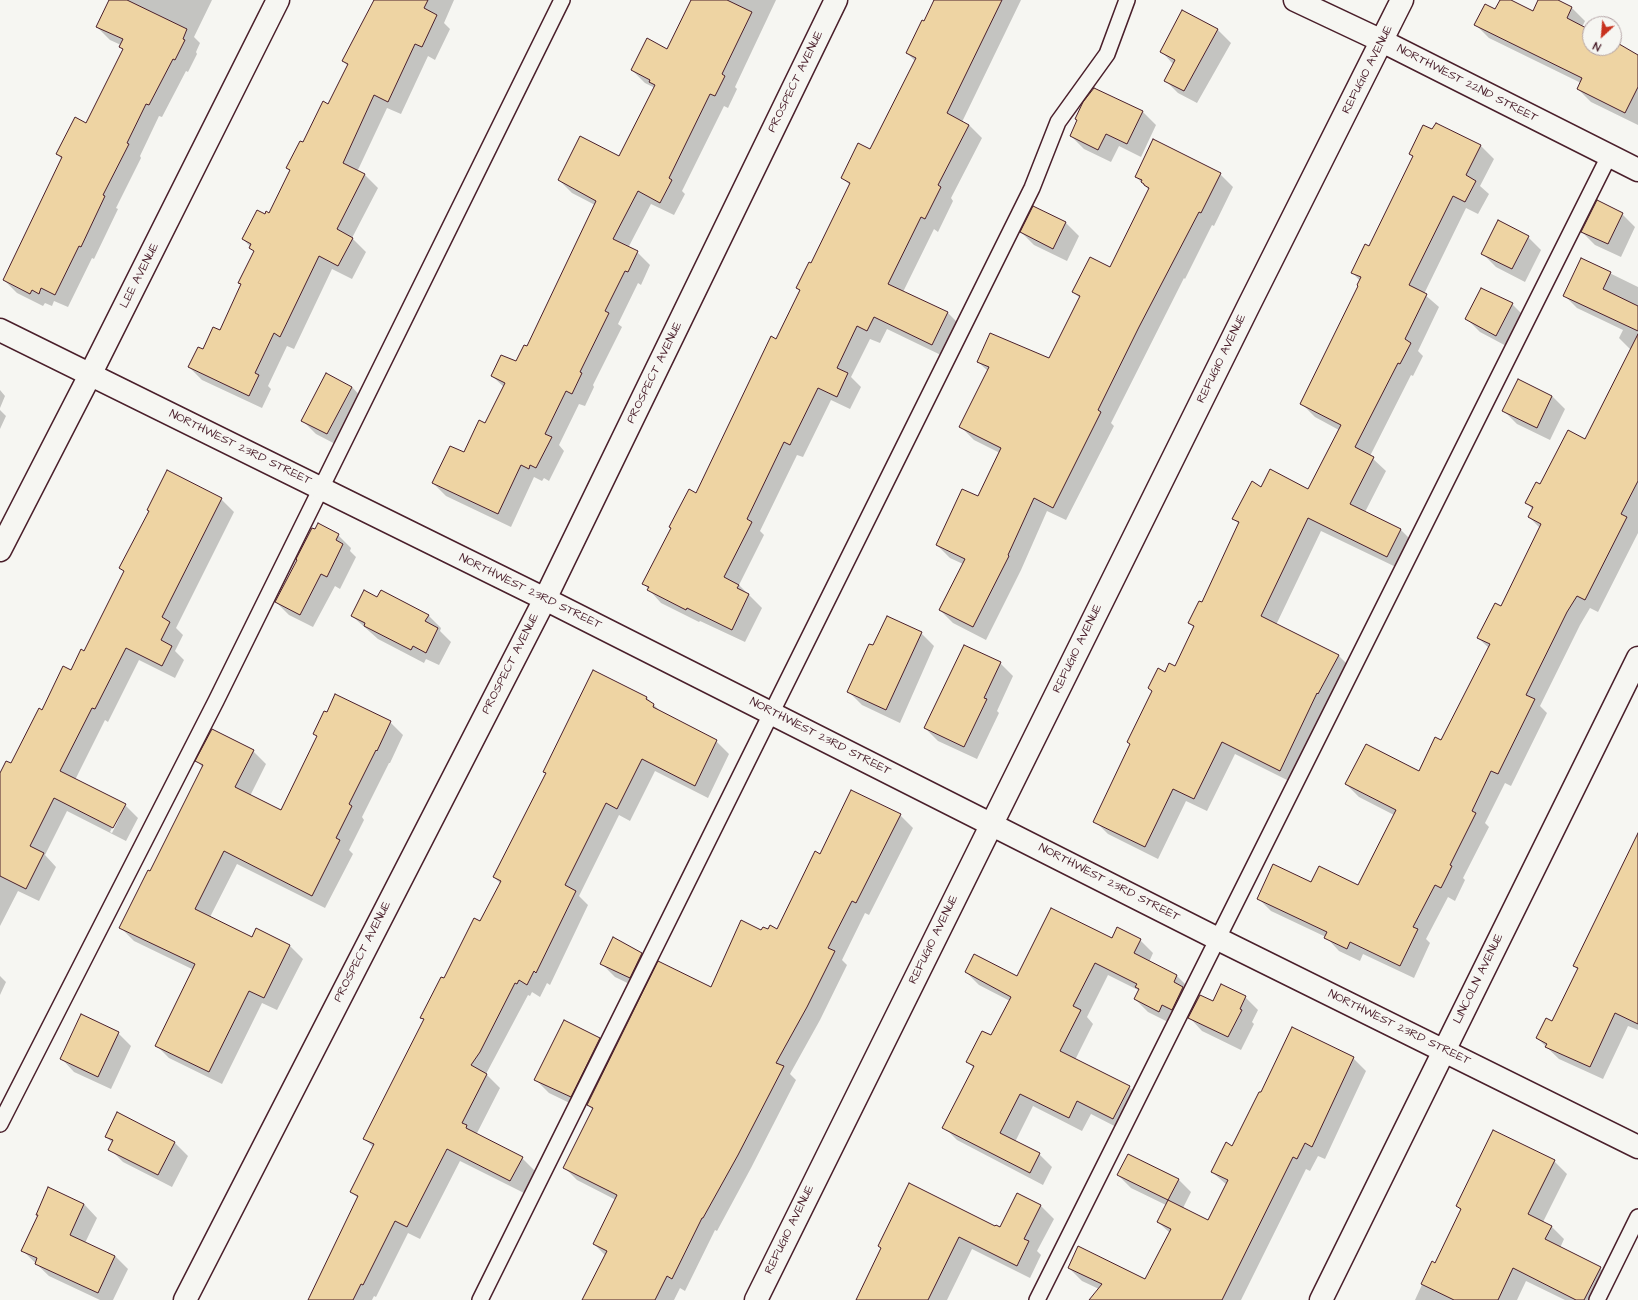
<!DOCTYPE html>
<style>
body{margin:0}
#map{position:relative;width:1638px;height:1300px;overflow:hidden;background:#f6f6f2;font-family:"Architects Daughter",sans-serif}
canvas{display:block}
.north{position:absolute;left:1582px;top:16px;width:40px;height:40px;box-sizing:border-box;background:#f6f6f2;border:1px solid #b1a0a2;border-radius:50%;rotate:206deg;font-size:11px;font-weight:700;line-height:16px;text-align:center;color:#4a1f2b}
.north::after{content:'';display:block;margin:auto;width:14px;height:18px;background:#c8321e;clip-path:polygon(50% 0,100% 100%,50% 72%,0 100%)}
</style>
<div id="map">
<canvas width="1638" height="1300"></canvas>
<div class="north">N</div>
</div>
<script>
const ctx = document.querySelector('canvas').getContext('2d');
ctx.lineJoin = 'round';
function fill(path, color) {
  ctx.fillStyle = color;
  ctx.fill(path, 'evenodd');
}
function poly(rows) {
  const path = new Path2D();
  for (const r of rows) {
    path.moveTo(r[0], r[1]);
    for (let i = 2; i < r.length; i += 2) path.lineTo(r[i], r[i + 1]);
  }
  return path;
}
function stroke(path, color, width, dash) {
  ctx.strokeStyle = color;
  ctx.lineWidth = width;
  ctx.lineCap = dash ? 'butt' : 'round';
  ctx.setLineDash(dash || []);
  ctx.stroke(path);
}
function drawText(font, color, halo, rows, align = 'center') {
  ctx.font = font + ' "Architects Daughter",sans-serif';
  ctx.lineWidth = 4;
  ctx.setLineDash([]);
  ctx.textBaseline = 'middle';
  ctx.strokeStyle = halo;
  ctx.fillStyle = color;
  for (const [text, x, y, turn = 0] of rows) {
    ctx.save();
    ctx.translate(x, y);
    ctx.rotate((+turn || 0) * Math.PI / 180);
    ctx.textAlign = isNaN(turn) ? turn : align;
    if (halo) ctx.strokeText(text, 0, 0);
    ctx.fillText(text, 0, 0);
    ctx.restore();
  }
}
fill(poly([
 [110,0,212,0,194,37,200,43,196,52,197,54,188,72,186,71,162,117,159,116,140,156,141,158,116,208,118,209,94,259,92,258,68,307,54,301,52,306,45,303,43,306,17,293,4,280,62,159,57,154,86,124,124,50,120,47,121,45,110,40,97,27],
 [375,0,454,0,444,23,450,29,435,60,428,56,401,114,387,108,357,172,365,175,378,188,352,238,366,252,352,279,332,269,294,349,287,346,268,386,271,389,262,408,202,380,189,367,220,332,242,285,240,283,255,252,243,239,265,215,269,214,291,171,287,168,329,105,348,66,343,61],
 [692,0,776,0,735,87,737,89,728,108,724,106,682,191,685,194,674,215,651,204,628,248,637,252,650,265,641,285,638,283,618,324,622,327,593,385,594,387,585,406,579,404,559,445,564,451,549,481,544,478,542,481,534,477,511,527,446,496,433,483,464,453,486,424,504,387,492,376,516,363,527,348,595,205,572,193,559,180,619,157,655,88,645,83,632,70,668,50],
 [936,0,1021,0,962,122,969,125,982,138,951,198,953,201,938,232,934,229,903,292,948,313,961,326,945,357,887,329,880,343,870,339,851,377,861,387,850,409,831,400,803,457,797,455,760,531,764,535,739,585,762,608,745,642,700,621,699,622,661,603,643,583,697,494,776,340,800,291,797,288,811,264,850,185,842,178,870,150,916,62,907,53],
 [1501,0,1509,0,1534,12,1540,0,1556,0,1572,8,1585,21,1582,27,1590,31,1590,48,1614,48,1614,42,1638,56,1638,125,1591,102,1578,89,1581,83,1489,38,1476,25,1496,10],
 [1183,12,1218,30,1231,43,1197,103,1178,93,1165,80,1173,64,1162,52],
 [1143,112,1156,125,1141,157,1119,146,1111,162,1084,149,1071,136],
 [1436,124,1481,146,1494,159,1480,186,1489,194,1478,214,1466,208,1424,294,1439,307,1418,351,1423,356,1413,376,1411,375,1370,456,1386,471,1365,512,1401,530,1414,543,1400,569,1321,531,1276,625,1339,656,1352,669,1293,783,1235,754,1207,811,1186,801,1158,859,1108,834,1095,821,1131,745,1153,692,1149,688,1166,673,1175,667,1194,628,1190,623,1202,603,1239,524,1234,519,1262,488,1308,490,1339,430,1315,417,1302,404,1359,286,1360,281,1352,272,1369,247,1413,157,1410,154,1433,131],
 [1220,174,1233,187,1214,226,1212,225,1185,279,1184,278,1111,423,1114,426,1066,520,1047,511,1021,570,986,640,953,623,940,610,963,564,950,558,937,545,978,497,1000,453,974,440,961,427,988,371,978,362,1050,360,1080,298,1073,292,1110,269,1149,190,1136,177],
 [1034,207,1066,223,1079,236,1067,261,1034,245,1021,232],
 [1622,214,1635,227,1621,257,1595,245,1582,232],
 [1528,237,1541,250,1525,282,1496,267,1483,254],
 [1581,259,1638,287,1638,533,1598,612,1590,608,1580,625,1540,706,1547,713,1511,786,1505,783,1485,823,1489,827,1463,878,1465,880,1455,901,1448,897,1426,939,1430,943,1414,978,1363,954,1360,961,1339,951,1326,937,1271,911,1258,898,1312,884,1359,886,1394,815,1359,797,1346,784,1419,772,1441,741,1489,648,1478,638,1502,607,1540,528,1529,517,1533,510,1527,503,1541,485,1585,440,1631,350,1619,338,1623,330,1577,308,1564,295],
 [1512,304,1525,317,1510,348,1480,332,1467,319],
 [352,387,364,400,341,447,316,434,303,421],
 [0,390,5,396,0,408],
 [1552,396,1565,409,1550,440,1517,424,1504,411],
 [0,410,6,416,0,429],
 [221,499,234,512,176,628,183,635,175,651,184,660,175,678,139,660,108,722,105,720,75,780,125,805,138,818,126,841,67,811,45,855,56,867,39,901,18,891,0,926,0,775,11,765,43,711,85,652,125,572,120,568],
 [122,808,124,808,112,833,110,832],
 [338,535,351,548,350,551,356,557,340,589,335,586,313,627,289,615,276,602,298,560],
 [377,598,428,615,441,628,440,631,451,642,439,665,426,659,424,663,378,639,352,616],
 [921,633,934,646,900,723,862,705,849,692,873,647],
 [1000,663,1013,676,997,711,999,713,977,759,938,741,925,728],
 [593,671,647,698,662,713,716,741,729,754,708,798,655,771,630,821,619,815,579,896,588,905,550,985,547,983,540,997,532,992,530,996,528,995,486,1074,500,1088,476,1135,522,1158,535,1171,524,1193,460,1161,420,1239,408,1233,376,1297,374,1296,372,1300,309,1300,358,1198,351,1192,373,1147,365,1139,424,1020,422,1018,481,922,501,884,494,877,547,774,544,771],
 [390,722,403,735,390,763,389,763,362,817,364,820,349,850,353,854,325,908,237,864,210,917,252,938,290,946,303,959,277,1010,262,1003,222,1084,169,1058,156,1045,194,970,134,941,121,928,203,768,197,761,253,751,266,764,250,796,281,811,318,737,314,734],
 [900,815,913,828,869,915,865,913,842,960,847,965,820,1020,790,1074,796,1080,751,1168,717,1231,715,1230,685,1291,680,1288,674,1300,584,1300,606,1256,594,1244,616,1200,577,1180,564,1167,593,1110,587,1104,584,1110,549,1093,536,1080,599,1039,614,1053,644,991,615,977,602,964,642,953,656,968,711,988,762,931,777,930,821,855],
 [1638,836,1638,1030,1628,1026,1603,1079,1559,1059,1537,1038,1552,1022,1578,970,1574,966],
 [1112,940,1140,940,1153,953,1149,962,1177,976,1190,989,1188,993,1197,1002,1213,1003,1245,997,1258,1010,1252,1022,1254,1024,1241,1050,1202,1031,1188,1016,1185,1022,1176,1017,1172,1024,1148,1012,1135,999,1140,991,1108,975,1087,1017,1093,1024,1075,1060,1129,1087,1142,1100,1126,1132,1091,1114,1082,1131,1033,1106,1015,1142,1039,1154,1052,1167,1043,1185,957,1140,944,1127,974,1068,968,1062,991,1036,1010,1001,979,985,966,972,1018,977],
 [0,976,6,982,0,995],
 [118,1033,131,1046,111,1089,74,1072,61,1058],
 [1353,1058,1366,1071,1325,1159,1318,1156,1310,1171,1306,1169,1241,1300,1090,1300,1099,1289,1082,1281,1069,1268,1146,1281,1170,1233,1158,1222,1166,1205,1131,1188,1118,1175,1178,1179,1191,1192,1183,1208,1209,1222,1227,1185,1212,1172,1233,1147],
 [106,1137,175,1143,188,1156,172,1187,123,1162,110,1149,113,1143],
 [1554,1161,1567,1174,1543,1222,1551,1226,1564,1239,1560,1248,1600,1268,1613,1281,1603,1300,1565,1300,1526,1281,1517,1300,1415,1300,1432,1263,1435,1264,1461,1210,1457,1206],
 [1018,1194,1041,1206,1054,1219,1037,1251,1041,1255,1030,1278,972,1249,947,1300,857,1300,882,1249,1001,1228],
 [84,1204,97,1218,85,1243,115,1256,128,1269,113,1300,100,1300,49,1276,23,1251,39,1217,37,1214]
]), '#0003');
const building = poly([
 [109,0,127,0,187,29,183,39,185,40,175,60,173,59,149,105,146,104,127,143,129,144,103,195,105,196,81,247,79,246,55,295,41,288,39,294,32,290,30,294,3,280,62,157,56,154,75,117,86,123,123,49,119,47,123,39,96,27,109,0],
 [374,0,428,0,424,8,437,15,422,47,415,44,388,102,374,95,343,163,365,174,337,229,353,238,338,266,319,256,280,337,274,333,255,373,259,375,249,396,188,367,198,347,203,349,213,327,220,330,241,284,238,283,254,251,249,248,251,244,242,239,257,210,265,214,266,211,269,213,290,170,286,168,300,141,303,142,323,101,328,104,348,64,342,61,374,0],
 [691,0,727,0,752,12,722,74,725,76,715,96,710,94,669,178,672,180,660,203,638,191,613,239,638,251,628,272,625,271,605,311,609,313,580,372,582,373,572,394,566,391,545,434,552,437,536,468,530,465,529,469,521,465,498,514,432,483,450,446,464,452,479,420,485,423,505,383,491,376,501,355,516,361,524,345,527,346,596,201,558,180,580,136,619,156,655,85,649,82,650,80,631,70,647,38,667,49,691,0],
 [934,0,1002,0,947,113,969,125,938,185,941,187,925,219,921,217,888,284,948,312,932,345,874,317,867,331,857,326,837,368,848,373,837,397,818,388,790,445,784,442,747,519,752,522,724,577,739,585,737,588,749,594,732,630,687,608,686,610,647,590,649,587,642,584,671,528,669,527,689,489,696,493,771,336,776,339,800,290,796,288,809,262,811,263,850,183,841,178,858,143,870,149,916,58,906,53,922,20,924,21,934,0],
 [1500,0,1511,0,1533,11,1538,0,1558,0,1572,7,1567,18,1590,30,1590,48,1614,48,1614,41,1638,55,1638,87,1625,113,1577,89,1582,78,1474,25,1485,4,1495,9,1500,0],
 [1182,10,1218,29,1184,91,1164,81,1175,60,1160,52,1182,10],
 [1094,88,1143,111,1127,144,1106,134,1098,150,1070,136,1077,120,1075,119,1083,102,1094,88],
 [1436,123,1481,145,1466,175,1476,181,1465,202,1453,196,1409,285,1427,294,1405,339,1411,343,1400,364,1398,363,1355,447,1374,457,1350,504,1401,529,1387,557,1308,518,1261,616,1339,655,1318,694,1317,693,1280,771,1222,742,1194,799,1173,789,1145,847,1093,822,1130,744,1127,742,1152,691,1148,688,1158,668,1165,672,1169,663,1175,666,1194,626,1188,623,1199,601,1202,602,1239,522,1232,519,1252,481,1261,487,1270,469,1308,489,1341,425,1300,404,1358,286,1357,285,1361,277,1351,273,1365,244,1369,246,1413,156,1409,154,1423,125,1432,129,1436,123],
 [1153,139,1221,173,1201,213,1199,212,1139,327,1098,410,1101,412,1053,508,1034,498,1008,555,1009,556,973,627,939,610,965,559,936,545,962,489,978,496,1001,448,959,427,989,367,977,362,990,333,1049,358,1080,296,1072,292,1090,257,1110,267,1149,188,1144,185,1144,184,1141,182,1142,180,1135,177,1153,139],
 [1597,200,1623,213,1608,244,1581,232,1597,200],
 [1033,206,1066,222,1053,249,1020,232,1033,206],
 [1498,220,1529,236,1512,269,1481,254,1498,220],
 [1581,258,1611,272,1603,289,1638,306,1638,331,1563,296,1581,258],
 [1481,288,1513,303,1496,336,1465,319,1481,288],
 [1638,334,1638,481,1621,514,1627,517,1585,600,1577,596,1567,612,1526,695,1535,699,1498,774,1491,771,1472,811,1476,813,1450,865,1452,866,1441,888,1435,885,1413,927,1418,929,1400,966,1350,942,1347,949,1324,938,1327,932,1257,899,1273,864,1311,882,1319,866,1358,885,1396,810,1345,784,1366,744,1419,771,1435,737,1441,740,1490,644,1477,638,1495,603,1501,606,1541,524,1528,517,1533,507,1525,503,1536,482,1540,484,1568,430,1585,439,1638,334],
 [326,373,352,387,327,434,301,421,326,373],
 [1518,379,1552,396,1537,428,1502,411,1518,379],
 [167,470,222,498,162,617,170,622,161,640,172,646,162,666,126,648,95,709,92,708,60,771,126,804,113,828,54,798,30,846,44,853,26,889,0,876,0,773,6,761,11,763,39,708,42,710,63,666,71,670,81,649,84,651,124,571,119,568,149,511,147,510,167,470],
 [318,523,339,534,336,540,343,544,327,577,321,574,300,615,275,602,297,560,296,559,312,528,315,529,318,523],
 [364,590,377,597,381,590,429,615,425,621,438,628,426,653,413,646,411,650,364,626,365,623,351,616,364,590],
 [887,616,922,632,886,710,847,692,869,644,873,645,887,616],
 [964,645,1001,662,984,698,987,699,964,747,924,728,964,645],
 [593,670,647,697,646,699,654,704,653,707,717,740,695,786,642,759,617,809,606,803,565,885,576,891,536,973,534,971,527,985,519,980,517,984,515,983,480,1052,471,1065,487,1074,462,1123,467,1125,466,1128,523,1157,510,1181,447,1149,407,1227,395,1221,363,1285,361,1284,353,1300,308,1300,358,1196,350,1192,374,1144,363,1139,424,1019,420,1018,441,977,444,978,474,918,480,921,501,881,493,877,546,773,543,772,593,670],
 [335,694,391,721,377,751,376,750,349,804,352,806,336,838,340,840,312,896,224,851,195,909,252,937,256,928,290,945,264,998,249,991,209,1072,155,1046,195,964,119,928,148,870,150,871,203,765,195,761,212,729,254,750,235,787,281,810,317,736,313,734,324,711,327,712,335,694],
 [851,790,901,814,856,903,852,901,828,948,835,951,807,1007,776,1063,784,1066,738,1155,703,1218,702,1218,672,1279,667,1276,655,1300,582,1300,607,1251,593,1244,617,1195,563,1168,593,1108,587,1105,658,961,711,987,741,920,761,930,763,927,768,929,770,925,777,929,815,851,820,854,851,790],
 [1638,833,1638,1024,1615,1013,1590,1067,1545,1047,1547,1044,1536,1038,1546,1018,1552,1021,1578,968,1573,966,1638,833],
 [1051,908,1112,938,1117,927,1141,939,1134,953,1177,975,1174,982,1183,987,1172,1010,1162,1005,1159,1012,1134,999,1139,989,1135,987,1137,984,1095,963,1073,1006,1081,1010,1060,1051,1130,1086,1113,1119,1077,1101,1069,1118,1020,1094,1000,1133,1040,1153,1030,1173,942,1128,974,1066,966,1062,982,1031,991,1035,1011,997,965,972,974,954,1017,976,1051,908],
 [613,937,642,953,630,978,600,964,613,937],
 [1221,984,1246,996,1240,1009,1242,1010,1228,1037,1188,1018,1200,995,1213,1001,1221,984],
 [81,1014,119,1032,98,1077,60,1059,81,1014],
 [564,1020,600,1038,571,1097,534,1080,564,1020],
 [1292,1027,1354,1057,1312,1147,1305,1143,1297,1159,1293,1157,1222,1300,1089,1300,1102,1284,1068,1268,1078,1246,1145,1279,1171,1229,1157,1222,1168,1200,1117,1175,1128,1154,1179,1179,1168,1200,1208,1220,1228,1180,1211,1172,1226,1142,1232,1146,1259,1092,1261,1092,1292,1027],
 [117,1112,175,1142,158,1175,108,1150,113,1140,105,1137,117,1112],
 [1493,1130,1555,1160,1528,1214,1552,1226,1545,1239,1601,1267,1584,1300,1576,1300,1513,1268,1498,1300,1454,1300,1421,1284,1432,1261,1435,1263,1461,1209,1456,1206,1493,1130],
 [909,1183,995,1226,996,1225,1000,1227,1017,1193,1041,1205,1024,1239,1029,1241,1017,1266,959,1237,928,1300,856,1300,881,1248,878,1246,909,1183],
 [48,1187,84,1204,70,1235,115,1256,98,1293,35,1264,37,1258,21,1251,38,1215,36,1215,48,1187]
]);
fill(building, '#eed4a3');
stroke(building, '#4a1f2b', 1);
const lane = poly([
 [0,1124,216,701,562,0],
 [480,1300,1032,188,1058,122,1107,54,1127,0],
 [1037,1300,1609,156],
 [1597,1300,1638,1217]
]);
const street = poly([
 [1295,0,1382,41,1638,170],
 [0,330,545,599,1218,939,1638,1147],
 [0,550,90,375,278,0],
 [185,1300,545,599,836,0],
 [756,1300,1248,307,1402,0],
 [1321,1300,1638,658]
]);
stroke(lane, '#4a1f2b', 18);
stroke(street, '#4a1f2b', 25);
stroke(lane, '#f6f6f2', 15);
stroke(street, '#f6f6f2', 22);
drawText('12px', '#4a1f2b', '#f6f6f2', [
 ["REFUGIO AVENUE",1368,70,-63],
 ["PROSPECT AVENUE",796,82,-64],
 ["NORTHWEST 22ND STREET",1467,84,27],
 ["LEE AVENUE",140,276,-63],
 ["REFUGIO AVENUE",1222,359,-64],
 ["PROSPECT AVENUE",655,373,-64],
 ["NORTHWEST 23RD STREET",240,448,26],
 ["NORTHWEST 23RD STREET",530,592,26],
 ["REFUGIO AVENUE",1078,649,-64],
 ["PROSPECT AVENUE",511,664,-63],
 ["NORTHWEST 23RD STREET",820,737,27],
 ["NORTHWEST 23RD STREET",1109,883,27],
 ["REFUGIO AVENUE",934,940,-64],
 ["PROSPECT AVENUE",363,952,-63],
 ["LINCOLN AVENUE",1479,979,-64],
 ["NORTHWEST 23RD STREET",1399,1028,26],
 ["REFUGIO AVENUE",790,1230,-64]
]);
</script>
